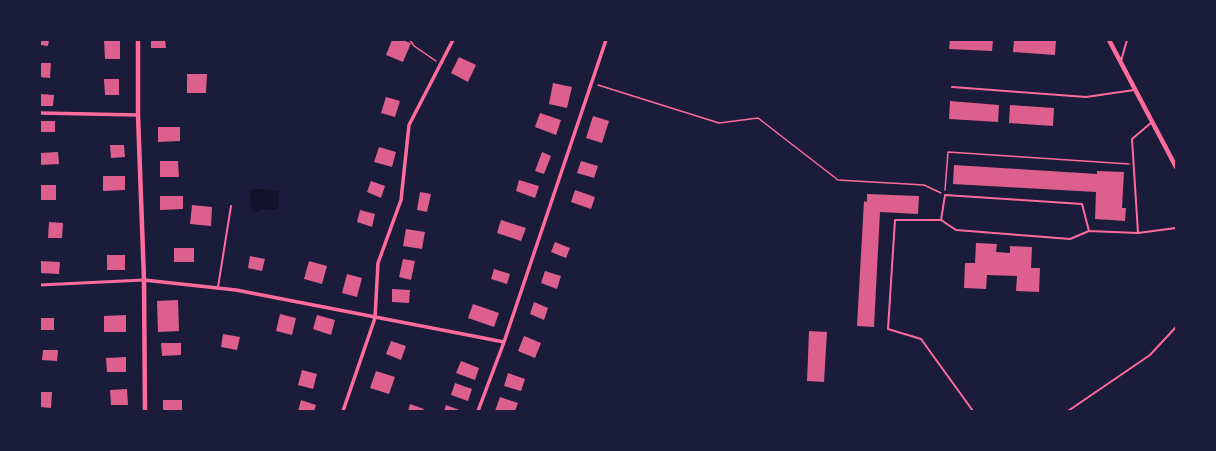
<!DOCTYPE html>
<style>
body{margin:0}
#map{position:relative;width:1216px;height:451px;overflow:hidden;background:#1b1b3a;font-family:"Noto Sans",sans-serif}
canvas{display:block}
.frame{position:absolute;inset:0;border:41px solid #1b1b3a;pointer-events:none}
</style>
<div id="map">
<canvas width="1216" height="451"></canvas>
<div class="frame"></div>
</div>
<script>
const ctx = document.querySelector('canvas').getContext('2d');
ctx.lineJoin = 'round';
function fill(path, color) {
  ctx.fillStyle = color;
  ctx.fill(path, 'evenodd');
}
function poly(rows) {
  const path = new Path2D();
  for (const r of rows) {
    path.moveTo(r[0], r[1]);
    for (let i = 2; i < r.length; i += 2) path.lineTo(r[i], r[i + 1]);
  }
  return path;
}
function stroke(path, color, width, dash) {
  ctx.strokeStyle = color;
  ctx.lineWidth = width;
  ctx.lineCap = dash ? 'butt' : 'round';
  ctx.setLineDash(dash || []);
  ctx.stroke(path);
}
fill(poly([
 [260,189,279,191,279,206,277,210,261,209,259,212,256,212,253,211,251,206,250,194,251,190]
]), '#12122b');
fill(poly([
 [40,40,49,40,48,46,40,45],
 [104,40,120,40,120,59,105,59],
 [151,40,165,40,166,48,151,48],
 [392,40,402,40,411,43,403,62,386,55],
 [950,40,993,40,992,51,949,49],
 [1014,40,1056,40,1055,55,1013,52],
 [459,57,476,65,468,82,451,73],
 [40,63,51,63,50,78,40,77],
 [187,74,207,74,206,93,187,93],
 [104,79,119,79,119,95,105,95],
 [553,83,572,87,567,108,549,104],
 [40,94,54,95,53,106,40,106],
 [386,97,400,101,395,117,381,113],
 [950,101,999,105,998,122,949,119],
 [1010,105,1054,108,1053,126,1009,123],
 [540,113,561,120,556,135,535,127],
 [593,116,609,121,602,143,586,138],
 [40,121,55,121,55,132,40,132],
 [158,127,180,127,180,141,158,142],
 [110,145,124,145,125,157,111,158],
 [379,147,396,152,392,167,374,162],
 [58,152,59,164,40,165,40,153],
 [542,152,551,156,544,174,535,171],
 [160,161,178,161,179,177,160,177],
 [581,161,598,166,594,178,577,173],
 [954,165,1097,174,1097,171,1124,172,1122,208,1126,208,1125,221,1095,219,1096,192,953,184],
 [103,176,125,176,125,190,103,191],
 [519,180,539,186,535,198,516,191],
 [371,181,385,186,381,198,367,192],
 [40,185,56,185,56,200,40,200],
 [575,190,595,197,591,209,571,202],
 [420,192,431,194,427,212,417,210],
 [867,194,919,196,918,214,880,212,874,327,857,326,864,201,867,202],
 [160,196,183,196,183,209,160,210],
 [192,205,212,207,211,226,190,224],
 [360,210,375,214,372,227,357,222],
 [501,220,526,228,521,241,497,233],
 [49,222,63,223,62,238,48,238],
 [406,229,425,232,422,249,403,246],
 [555,242,570,248,566,258,551,252],
 [976,243,997,244,996,252,1010,253,1010,246,1032,247,1031,268,1040,268,1039,292,1016,291,1017,276,987,275,986,289,964,288,965,263,975,263],
 [174,248,194,248,194,262,174,262],
 [107,255,125,255,125,270,107,270],
 [250,256,265,259,262,271,248,268],
 [403,259,415,261,411,280,399,277],
 [40,261,60,262,59,274,40,273],
 [309,261,327,266,322,284,304,279],
 [494,269,510,274,507,284,491,279],
 [545,271,561,276,557,289,541,283],
 [347,274,362,278,357,297,342,293],
 [392,289,410,290,409,303,392,302],
 [178,300,179,331,158,332,157,301],
 [534,302,548,308,544,320,530,314],
 [473,304,499,313,494,327,468,318],
 [280,314,296,318,292,335,276,331],
 [126,315,126,332,104,332,104,316],
 [317,315,335,320,331,335,313,329],
 [40,318,54,318,54,330,40,330],
 [809,331,827,332,824,382,807,381],
 [223,334,240,337,237,350,221,347],
 [524,336,541,343,535,358,518,351],
 [391,341,406,346,401,360,386,354],
 [161,343,181,343,181,355,162,356],
 [43,350,58,350,57,361,42,360],
 [126,357,126,372,107,372,106,358],
 [461,361,479,368,475,380,456,373],
 [302,370,317,374,313,389,298,385],
 [376,371,395,377,389,394,370,388],
 [508,373,525,379,521,391,504,386],
 [455,383,472,389,468,401,451,395],
 [127,389,128,405,111,405,110,390],
 [40,392,52,392,51,408,40,407],
 [500,397,518,403,515,411,495,411],
 [163,400,182,400,182,411,163,411],
 [301,400,316,405,314,411,298,411],
 [410,404,424,409,423,411,408,411],
 [446,405,462,411,444,411]
]), '#dd5f8e');
stroke(poly([
 [410,40,414,46,436,61],
 [598,85,719,123,758,118,838,180,924,185,941,193],
 [945,190,948,152,1129,164]
]), '#ff6b9d', 1.5);
stroke(poly([
 [1121,61,1127,40],
 [952,87,1086,97,1134,90],
 [941,220,956,230,1070,239,1089,231,1138,233,1176,228],
 [1138,233,1132,139,1152,122],
 [218,287,231,206],
 [973,411,921,339,888,329,895,220,941,220,945,195,1082,204,1089,231],
 [1068,411,1150,355,1176,327]
]), '#ff6b9d', 2);
stroke(poly([
 [40,285,144,280]
]), '#ff6b9d', 3);
stroke(poly([
 [40,113,138,115],
 [144,280,236,290,504,342],
 [343,411,375,318,378,263,401,200,409,125,453,40],
 [478,411,504,342,606,40]
]), '#ff6b9d', 3.5);
stroke(poly([
 [138,40,138,115,144,280,145,411],
 [1109,40,1176,167]
]), '#ff6b9d', 4.5);
</script>
